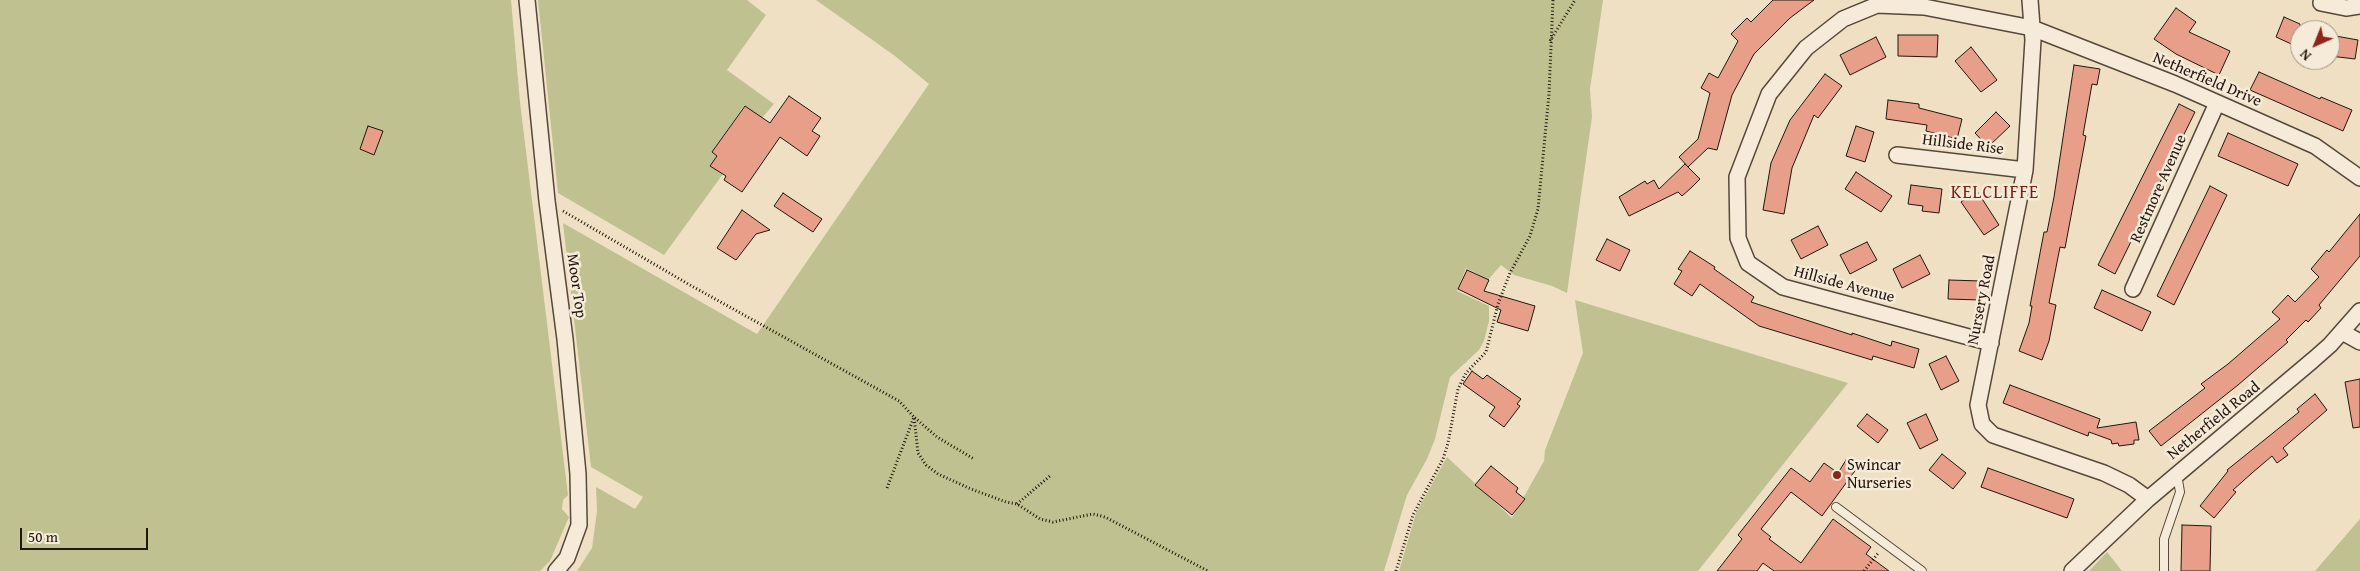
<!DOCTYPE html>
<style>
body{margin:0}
#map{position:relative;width:2360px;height:571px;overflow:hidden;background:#efe0c3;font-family:"Gentium Book Plus",serif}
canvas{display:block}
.north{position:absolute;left:2290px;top:20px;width:50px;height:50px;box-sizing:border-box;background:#f5ebd8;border:1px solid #a19687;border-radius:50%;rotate:224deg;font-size:14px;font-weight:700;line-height:20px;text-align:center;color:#23160d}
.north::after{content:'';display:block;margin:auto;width:18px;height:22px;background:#8f2418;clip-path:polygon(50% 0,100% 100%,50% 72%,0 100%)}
.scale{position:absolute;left:20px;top:528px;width:128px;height:22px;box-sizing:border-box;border:2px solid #23160d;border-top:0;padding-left:6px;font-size:15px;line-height:18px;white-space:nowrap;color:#23160d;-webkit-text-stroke:4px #f5ebd8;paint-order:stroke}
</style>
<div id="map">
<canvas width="2360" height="571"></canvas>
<div class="north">N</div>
<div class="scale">50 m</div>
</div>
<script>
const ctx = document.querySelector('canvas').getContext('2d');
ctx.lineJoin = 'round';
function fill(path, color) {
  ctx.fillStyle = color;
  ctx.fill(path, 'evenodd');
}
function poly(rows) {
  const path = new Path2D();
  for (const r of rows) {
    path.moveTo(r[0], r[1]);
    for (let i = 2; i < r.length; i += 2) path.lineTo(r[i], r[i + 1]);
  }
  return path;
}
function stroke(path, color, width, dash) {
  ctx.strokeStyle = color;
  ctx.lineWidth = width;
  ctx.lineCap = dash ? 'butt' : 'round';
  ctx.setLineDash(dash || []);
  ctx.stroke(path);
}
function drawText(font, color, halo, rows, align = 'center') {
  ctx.font = font + ' "Gentium Book Plus",serif';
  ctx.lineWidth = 5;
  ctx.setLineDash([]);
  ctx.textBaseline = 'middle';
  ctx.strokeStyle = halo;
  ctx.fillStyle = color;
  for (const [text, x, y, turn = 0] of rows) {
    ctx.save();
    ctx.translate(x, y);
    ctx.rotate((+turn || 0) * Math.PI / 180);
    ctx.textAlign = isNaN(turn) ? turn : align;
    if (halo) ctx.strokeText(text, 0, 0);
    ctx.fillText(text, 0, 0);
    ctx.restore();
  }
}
fill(poly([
 [0,0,511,0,520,102,568,495,563,500,562,509,569,517,550,561,540,571,0,571],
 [538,0,747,0,766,15,727,70,774,104,762,118,744,106,712,152,717,156,710,166,723,174,664,255,558,193],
 [816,0,1603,0,1590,89,1592,117,1567,293,1552,286,1514,275,1501,265,1488,280,1466,268,1457,291,1489,306,1489,321,1484,341,1479,350,1450,377,1435,439,1427,459,1407,495,1384,571,577,571,592,548,597,511,596,487,635,509,643,497,591,467,563,223,757,334,929,84,895,56],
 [1575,300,1848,383,1698,571,1399,571,1416,513,1447,457,1512,518,1544,461,1545,450,1583,353],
 [2360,519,2360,571,2315,571],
 [2107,552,2122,571,2089,571]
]), '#bfc190');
const building = poly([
 [1773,0,1814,0,1790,18,1754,54,1732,95,1717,150,1708,148,1688,167,1679,157,1698,139,1710,93,1701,88,1709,73,1718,78,1738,41,1731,34,1747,18,1751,22,1773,0],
 [2176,8,2196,22,2189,32,2230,51,2219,75,2176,54,2154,39,2176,8],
 [2284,17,2300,24,2300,48,2276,37,2284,17],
 [1898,35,1938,35,1937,57,1898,56,1898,35],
 [2330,35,2358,40,2355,59,2330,56,2330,35],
 [1876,37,1886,57,1850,75,1840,55,1876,37],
 [1971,47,1997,80,1981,92,1955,61,1971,47],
 [2074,65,2100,69,2097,85,2092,84,2083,135,2086,136,2065,248,2060,247,2049,303,2056,305,2049,341,2042,360,2019,351,2029,323,2032,306,2030,306,2044,232,2047,232,2054,197,2074,65],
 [2259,72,2320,99,2321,97,2352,110,2343,131,2250,90,2259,72],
 [1825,74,1842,86,1818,118,1814,115,1792,168,1784,214,1763,210,1771,163,1790,120,1825,74],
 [789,96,821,118,812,131,820,136,807,156,780,137,742,192,724,180,726,176,710,166,717,156,712,152,745,106,770,123,789,96],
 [1888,100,1919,104,1919,108,1962,119,1957,139,1926,131,1927,125,1886,119,1888,100],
 [2179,104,2195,112,2115,274,2098,265,2179,104],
 [1996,112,2010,126,1988,147,1975,133,1996,112],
 [368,126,383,131,374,155,360,149,368,126],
 [1856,126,1874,132,1865,162,1846,156,1856,126],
 [2228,133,2298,164,2288,186,2218,156,2228,133],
 [1685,164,1700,179,1691,188,1682,196,1678,192,1629,216,1619,197,1645,181,1647,184,1654,180,1659,189,1685,164],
 [1856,172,1892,196,1881,212,1845,189,1856,172],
 [1911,185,1942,189,1939,213,1922,211,1923,206,1908,204,1911,185],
 [2210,186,2227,195,2174,305,2157,296,2210,186],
 [1977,191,1999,225,1984,235,1961,202,1977,191],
 [783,193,822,219,813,232,774,206,783,193],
 [742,210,770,230,756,234,736,260,717,248,742,210],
 [2360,214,2360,256,2319,305,2321,308,2308,322,2306,320,2286,340,2288,342,2238,385,2161,446,2149,431,2205,388,2201,384,2228,364,2280,319,2272,312,2288,295,2295,302,2319,277,2311,269,2327,250,2329,252,2360,214],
 [1818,226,1828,245,1801,259,1791,240,1818,226],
 [1607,239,1630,250,1620,271,1596,260,1607,239],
 [1867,242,1877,260,1850,274,1840,255,1867,242],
 [1690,251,1715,267,1714,269,1754,297,1751,302,1852,335,1852,333,1891,346,1892,341,1919,349,1914,368,1873,356,1872,360,1759,326,1700,284,1692,296,1674,284,1682,271,1678,269,1690,251],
 [1920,255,1930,274,1902,288,1893,269,1920,255],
 [1467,270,1489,280,1484,291,1535,306,1528,331,1497,322,1501,310,1458,289,1467,270],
 [1949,280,1981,281,1980,300,1948,299,1949,280],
 [2102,290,2151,312,2142,331,2094,308,2102,290],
 [1946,356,1959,381,1941,390,1929,364,1946,356],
 [1472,371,1483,379,1487,375,1521,399,1517,404,1520,406,1504,427,1489,416,1495,407,1463,384,1472,371],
 [2360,379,2360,427,2353,428,2345,382,2360,379],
 [2010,385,2100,419,2097,428,2136,422,2139,440,2134,440,2134,444,2119,446,2118,443,2112,444,2111,440,2089,432,2088,436,2003,403,2010,385],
 [2315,394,2327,410,2283,448,2288,455,2277,463,2272,456,2252,473,2233,490,2236,492,2214,518,2200,506,2228,471,2227,470,2299,412,2297,409,2315,394],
 [1867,414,1888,430,1878,443,1857,426,1867,414],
 [1926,414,1938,440,1920,449,1907,423,1926,414],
 [1942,454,1966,473,1953,489,1929,470,1942,454],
 [1846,460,1857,468,1822,516,1791,492,1761,529,1771,537,1769,539,1801,563,1833,519,1871,547,1866,554,1889,571,1774,571,1763,563,1757,571,1717,571,1742,539,1738,535,1791,468,1810,482,1824,463,1838,473,1846,460],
 [1491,466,1518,488,1516,492,1525,499,1512,515,1475,485,1491,466],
 [1988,468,2074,499,2067,518,1981,487,1988,468],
 [2182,525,2211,526,2210,571,2181,571,2182,525]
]);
fill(building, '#e79f8a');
stroke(building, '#23160d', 1);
const service = poly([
 [1836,507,1922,571],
 [2164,571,2164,539,2180,492,2177,474]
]);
const minor = poly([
 [527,0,547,201,565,339,578,474,579,525,567,558,556,571],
 [2030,0,2033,40,2025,170,1978,405,1982,424,1993,435,2104,473,2129,485,2148,499],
 [2321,3,2346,8,2360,6],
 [1897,155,2025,170],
 [2133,289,2217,103],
 [2342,332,2360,342],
 [1991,343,1783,287,1748,263,1738,238,1737,177,1769,94,1806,48,1843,19,1877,5,1924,7,2032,28,2175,84,2315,146,2360,178],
 [2072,571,2148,499,2313,360,2330,345,2360,311]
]);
stroke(service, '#56483a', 10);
stroke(minor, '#56483a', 18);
stroke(poly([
 [1550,41,1575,0],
 [563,211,690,285,899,401,914,417,918,453,926,465,938,474,971,489,1006,502,1017,504,1040,519,1053,522,1093,514,1105,517,1208,571],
 [887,488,914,417,937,437,974,459],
 [1017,504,1051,475],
 [1396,571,1413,515,1443,459,1448,443,1458,389,1466,373,1486,352,1498,304,1510,273,1530,236,1538,209,1549,94,1553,0],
 [1864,571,1879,552]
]), '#23160d', 3, [1, 2.5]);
stroke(service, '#f5ebd8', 8);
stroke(minor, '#f5ebd8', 15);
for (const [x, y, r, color] of [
 [1837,475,5,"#8f2418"]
]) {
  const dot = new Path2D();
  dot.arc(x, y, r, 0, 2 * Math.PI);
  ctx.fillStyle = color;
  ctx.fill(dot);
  stroke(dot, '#f5ebd8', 2);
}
drawText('16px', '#23160d', '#f5ebd8', [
 ["Netherfield Drive",2207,80,23],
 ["Hillside Rise",1963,145,7],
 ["Restmore Avenue",2159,189,-66],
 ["Hillside Avenue",1844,285,15],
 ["Moor Top",576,286,82],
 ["Nursery Road",1982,300,-79],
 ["Netherfield Road",2214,421,-39]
]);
drawText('16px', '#23160d', '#f5ebd8', [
 ["Swincar",1847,466],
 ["Nurseries",1847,484]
], 'left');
ctx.letterSpacing = '1px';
drawText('18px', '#7a1f14', '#f5ebd8', [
 ["KELCLIFFE",1995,193]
]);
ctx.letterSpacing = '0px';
</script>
